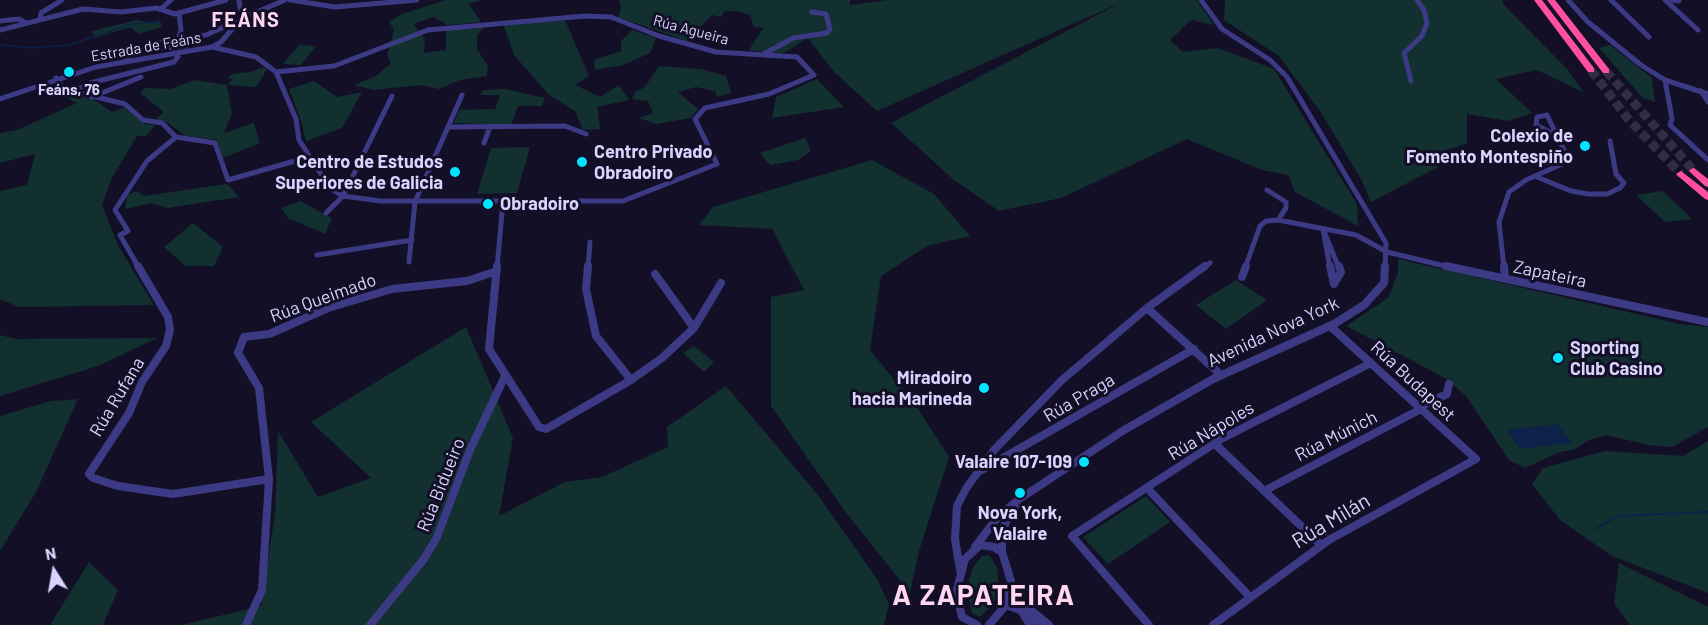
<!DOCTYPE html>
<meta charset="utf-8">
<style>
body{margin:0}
#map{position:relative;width:1708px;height:625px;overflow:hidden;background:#130f26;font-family:Barlow,sans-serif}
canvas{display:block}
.north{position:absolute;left:24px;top:541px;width:60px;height:60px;-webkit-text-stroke:4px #130f26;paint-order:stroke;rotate:349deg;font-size:16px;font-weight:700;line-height:24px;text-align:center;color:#d9d4ff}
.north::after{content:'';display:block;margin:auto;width:21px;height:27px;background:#d9d4ff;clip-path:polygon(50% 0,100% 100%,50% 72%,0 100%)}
</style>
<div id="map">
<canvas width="1708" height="625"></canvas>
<div class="north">N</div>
</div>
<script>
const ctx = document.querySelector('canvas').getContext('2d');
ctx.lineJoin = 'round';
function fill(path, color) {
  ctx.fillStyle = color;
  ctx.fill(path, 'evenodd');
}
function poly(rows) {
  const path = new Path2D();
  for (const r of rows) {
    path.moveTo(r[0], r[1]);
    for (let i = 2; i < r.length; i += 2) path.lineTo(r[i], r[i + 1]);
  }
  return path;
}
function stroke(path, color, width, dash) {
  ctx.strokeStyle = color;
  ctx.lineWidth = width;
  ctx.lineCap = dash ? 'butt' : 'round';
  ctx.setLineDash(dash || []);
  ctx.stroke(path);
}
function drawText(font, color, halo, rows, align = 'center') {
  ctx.font = font + ' Barlow,sans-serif';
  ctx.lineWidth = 6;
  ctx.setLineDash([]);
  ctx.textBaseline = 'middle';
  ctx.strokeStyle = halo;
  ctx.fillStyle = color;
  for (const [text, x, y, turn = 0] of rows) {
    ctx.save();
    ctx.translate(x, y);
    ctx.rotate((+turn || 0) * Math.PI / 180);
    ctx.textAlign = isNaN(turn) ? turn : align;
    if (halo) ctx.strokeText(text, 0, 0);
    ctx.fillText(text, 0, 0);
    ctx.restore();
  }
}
fill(poly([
 [446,0,481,0,469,4,481,22,447,25,434,17,413,24,425,39,424,53,446,50,446,28,486,25,477,35,477,49,488,66,487,76,460,80,439,89,420,85,374,90,354,85,376,76,391,63,387,55,394,30,389,22,402,14],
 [619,0,850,0,850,5,888,0,1197,0,1214,25,1191,20,1170,40,1183,52,1218,48,1274,69,1357,204,1358,226,1295,192,1288,175,1262,170,1187,139,1061,198,999,211,954,180,891,123,1122,2,877,111,834,72,808,38,782,54,749,50,763,28,754,27,750,15,738,11,725,11,721,17,712,15,687,41,618,17,621,8],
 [1225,0,1502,0,1504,5,1568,70,1584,93,1537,70,1496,79,1532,113,1508,121,1467,114,1467,143,1442,152,1440,166,1371,202,1361,179,1320,111,1279,56,1224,20],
 [137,20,152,23,160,20,162,27,138,34,131,27,94,38,92,31],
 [565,20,589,76,575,85,600,97,619,85,629,100,597,107,600,129,583,130,575,111,549,95,514,55,503,24],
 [632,30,656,38,650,53,623,65,595,70,594,60,621,51,621,41],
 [299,45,316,46,301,65,283,64],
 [1610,45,1652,78,1655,102,1643,98,1599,48],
 [659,66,701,69,726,76,731,93,717,97,715,91,696,87,678,92,698,109,691,118,656,124,639,118,653,113,648,101,632,99,635,92,645,87],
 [265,67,267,69,256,87,227,85,232,113,224,133,254,123,260,143,223,158,217,140,186,136,168,123,156,119,164,112,140,93,145,88,171,89,194,80,227,85,233,79,228,78,232,74,250,72],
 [817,79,844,107,772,118,776,97],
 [314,81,337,97,362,92,342,128,306,141,301,121,289,89],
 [505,89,545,98,542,106,518,106,511,125,454,123,459,110,495,109,500,95,480,95,483,90],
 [71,92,90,97,112,112,124,107,145,124,155,125,146,136,137,136,112,178,102,205,118,245,154,305,19,307,0,299,0,191,27,185,35,154,0,163,0,133,17,130,77,103,64,96],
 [805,138,811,151,798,160,770,165,760,153],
 [530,147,517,193,477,194,491,148],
 [872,160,934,194,970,236,927,246,881,276,870,350,918,409,949,457,919,551,910,593,844,510,771,406,771,297,804,290,772,229,699,225,713,207],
 [227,184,239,197,167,208,151,203,125,209,127,195,137,191,144,196],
 [1663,191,1692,219,1665,222,1636,195],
 [300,201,332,218,325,234,288,218,281,208],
 [193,223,223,247,214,266,186,266,164,247],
 [1398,259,1680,324,1708,327,1708,427,1672,447,1648,445,1606,435,1589,440,1575,449,1560,452,1525,468,1509,460,1466,396,1445,378,1346,326,1388,298,1398,273],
 [1236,280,1267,300,1226,329,1196,305],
 [466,327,513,438,499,516,565,482,602,477,668,447,667,427,726,386,818,495,877,579,889,604,884,625,181,625,261,606,275,514,278,431,318,497,371,478,311,422],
 [0,335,16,339,157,338,98,366,0,396],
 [694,346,714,362,704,372,683,353],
 [78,399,36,492,0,551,0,416,51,401],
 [1708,441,1708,593,1612,556,1560,520,1532,484,1543,468,1605,451,1683,456],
 [1146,496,1170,522,1108,564,1083,537],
 [989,555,997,568,999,587,993,605,980,617,972,613,967,586,973,567,982,556],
 [89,562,118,590,103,625,50,625],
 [1619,563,1708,607,1708,625,1630,625,1614,603]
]), '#12302f');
fill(poly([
 [1558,424,1572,443,1520,449,1506,430]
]), '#0c2248');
stroke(poly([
 [0,45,31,48,69,45,132,24,159,22]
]), '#0c2248', 1.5);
stroke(poly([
 [1593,530,1618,516,1708,512]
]), '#0c2248', 2);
stroke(poly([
 [1591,70,1629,120,1681,174],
 [1606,71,1694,171]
]), '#312d47', 9, [9, 4.5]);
stroke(poly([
 [239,0,240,8,248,14],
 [290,0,335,7,417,0],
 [1201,0,1222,29,1270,60,1287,77,1386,243,1385,268],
 [1568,0,1588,22,1641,65,1665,80,1708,94],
 [1611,0,1649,37],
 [1665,0,1698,30],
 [1672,0,1679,1],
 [162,8,171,0],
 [585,16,611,17,659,36,716,52,797,57,814,75,769,94,705,108,695,119,717,164,623,201,381,201,343,196,330,188,299,140,296,119,276,72,334,66,428,30,585,16],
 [40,20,41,13,62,0],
 [0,21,19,19,26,23],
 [0,30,83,9,121,12,156,8,175,14,226,0],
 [177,42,181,30,179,13],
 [212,47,256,57,276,72],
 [150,49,186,46],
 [762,55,793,38,827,33,830,29,826,14,812,12],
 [125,58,157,43,206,35,235,22],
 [56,78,64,89,125,104,143,120,162,123,176,137],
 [1665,80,1672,119,1670,125,1708,160],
 [1411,81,1404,53,1422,36,1427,23,1424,10,1417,0],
 [1701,91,1708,102],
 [73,92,90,83,174,62,178,57,174,53],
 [92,97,141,77],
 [0,99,96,67,212,47,221,42,241,19,285,0],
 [448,127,565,126,586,134],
 [484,143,490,127],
 [1537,177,1571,191,1588,194,1607,194,1620,188,1624,183,1616,174,1610,141],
 [1267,190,1286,202,1286,208,1278,220],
 [326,213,343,196,392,96],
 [317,255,412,240],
 [409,262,415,202,462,95],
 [139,268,120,235,128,231,115,210,147,161,176,137,215,143,228,180,309,157],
 [497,268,503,202],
 [588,268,590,242],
 [1203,268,1210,263],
 [1245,268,1260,226,1266,221,1278,220,1356,235,1387,252,1453,268],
 [1330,268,1323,229,1339,268],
 [1504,268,1499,222,1509,192,1526,180,1562,164,1565,152,1547,115,1537,117,1536,125,1557,136]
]), '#3d3a85', 5);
stroke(poly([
 [138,266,168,317,170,330,166,346,142,382,129,413,89,474,93,478,118,486,173,494,269,479],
 [497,266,489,349,539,427,546,429,631,380,662,358,694,328,721,283],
 [588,266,586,289,596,336,631,380],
 [1330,266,1334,284,1341,272,1339,266],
 [1446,266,1708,322],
 [1504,266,1505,279],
 [655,274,694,328],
 [1242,277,1246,266],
 [1147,308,1221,375],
 [1419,407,1447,394,1449,384],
 [1214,443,1321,545],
 [980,471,1194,349],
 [1147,488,1250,597],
 [1264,491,1421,409],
 [975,547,997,518,1018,500,1124,430,1213,379,1334,324,1364,305,1384,283,1385,266],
 [1002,552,1002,534,1008,515,1017,505],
 [960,570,955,539,957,506,967,487,994,450,1062,380,1147,308,1205,266],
 [1009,592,1049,625],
 [1006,605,1020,610,1043,625],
 [1022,612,1030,625],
 [246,625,262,590,269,479,259,388,238,353,244,337,269,334,328,308,392,289,467,281,494,272],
 [370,625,424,559,437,537,470,450,505,376],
 [977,625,962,617,956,593,965,559,980,545,994,547,1002,552,1011,581,1006,605,989,625],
 [1149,625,1072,536,1223,438,1371,363],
 [1213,625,1329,540,1476,459,1330,326]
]), '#3d3a85', 8);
fill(poly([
 [1534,0,1542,0,1594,68,1594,72,1588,72,1534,0],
 [1547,0,1555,0,1609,69,1609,73,1603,73,1547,0],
 [1694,168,1708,179,1708,187,1705,186,1691,173,1689,171,1691,169,1694,168],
 [1681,171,1708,192,1708,200,1705,199,1678,176,1676,174,1681,171]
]), '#ff4fa3');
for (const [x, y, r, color] of [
 [69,72,6,"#00e5ff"],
 [1585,146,6,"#00e5ff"],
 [582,162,6,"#00e5ff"],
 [455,172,6,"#00e5ff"],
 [488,204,6,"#00e5ff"],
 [1558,358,6,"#00e5ff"],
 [984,388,6,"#00e5ff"],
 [1084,462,6,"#00e5ff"],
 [1020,493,6,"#00e5ff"]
]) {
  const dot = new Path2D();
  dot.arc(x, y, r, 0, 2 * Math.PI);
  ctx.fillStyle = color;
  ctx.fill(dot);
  stroke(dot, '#130f26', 2);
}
drawText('15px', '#d9d4ff', '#130f26', [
 ["Rúa Agueira",691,30,15],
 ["Estrada de Feáns",146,47,-10]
]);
drawText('bold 15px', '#d9d4ff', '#130f26', [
 ["Feáns, 76",69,90]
]);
drawText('bold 18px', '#d9d4ff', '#130f26', [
 ["Colexio de",1573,136],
 ["Fomento Montespiño",1573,157],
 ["Centro Privado",594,152,"left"],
 ["Obradoiro",594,173,"left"],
 ["Centro de Estudos",443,162],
 ["Superiores de Galicia",443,183],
 ["Obradoiro",500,204,"left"],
 ["Sporting",1570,348,"left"],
 ["Club Casino",1570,369,"left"],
 ["Miradoiro",972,378],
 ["hacia Marineda",972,399],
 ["Valaire 107-109",1072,462],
 ["Nova York,",1020,513,"center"],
 ["Valaire",1020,534,"center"]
], 'right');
drawText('18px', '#d9d4ff', '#130f26', [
 ["Zapateira",1550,274,12],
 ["Rúa Queimado",323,298,-20],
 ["Avenida Nova York",1273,332,-25],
 ["Rúa Budapest",1413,381,43],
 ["Rúa Rufana",117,397,-59],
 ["Rúa Praga",1079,398,-30],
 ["Rúa Nápoles",1211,431,-31],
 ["Rúa Múnich",1336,436,-27],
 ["Rúa Bidueiro",441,485,-68]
]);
ctx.letterSpacing = '1.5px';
drawText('bold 20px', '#ffd6f0', '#130f26', [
 ["FEÁNS",246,20]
]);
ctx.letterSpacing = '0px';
drawText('21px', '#d9d4ff', '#130f26', [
 ["Rúa Milán",1331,521,-31]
]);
ctx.letterSpacing = '1.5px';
drawText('bold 28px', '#ffd6f0', '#130f26', [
 ["A ZAPATEIRA",984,596]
]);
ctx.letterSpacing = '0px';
</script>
